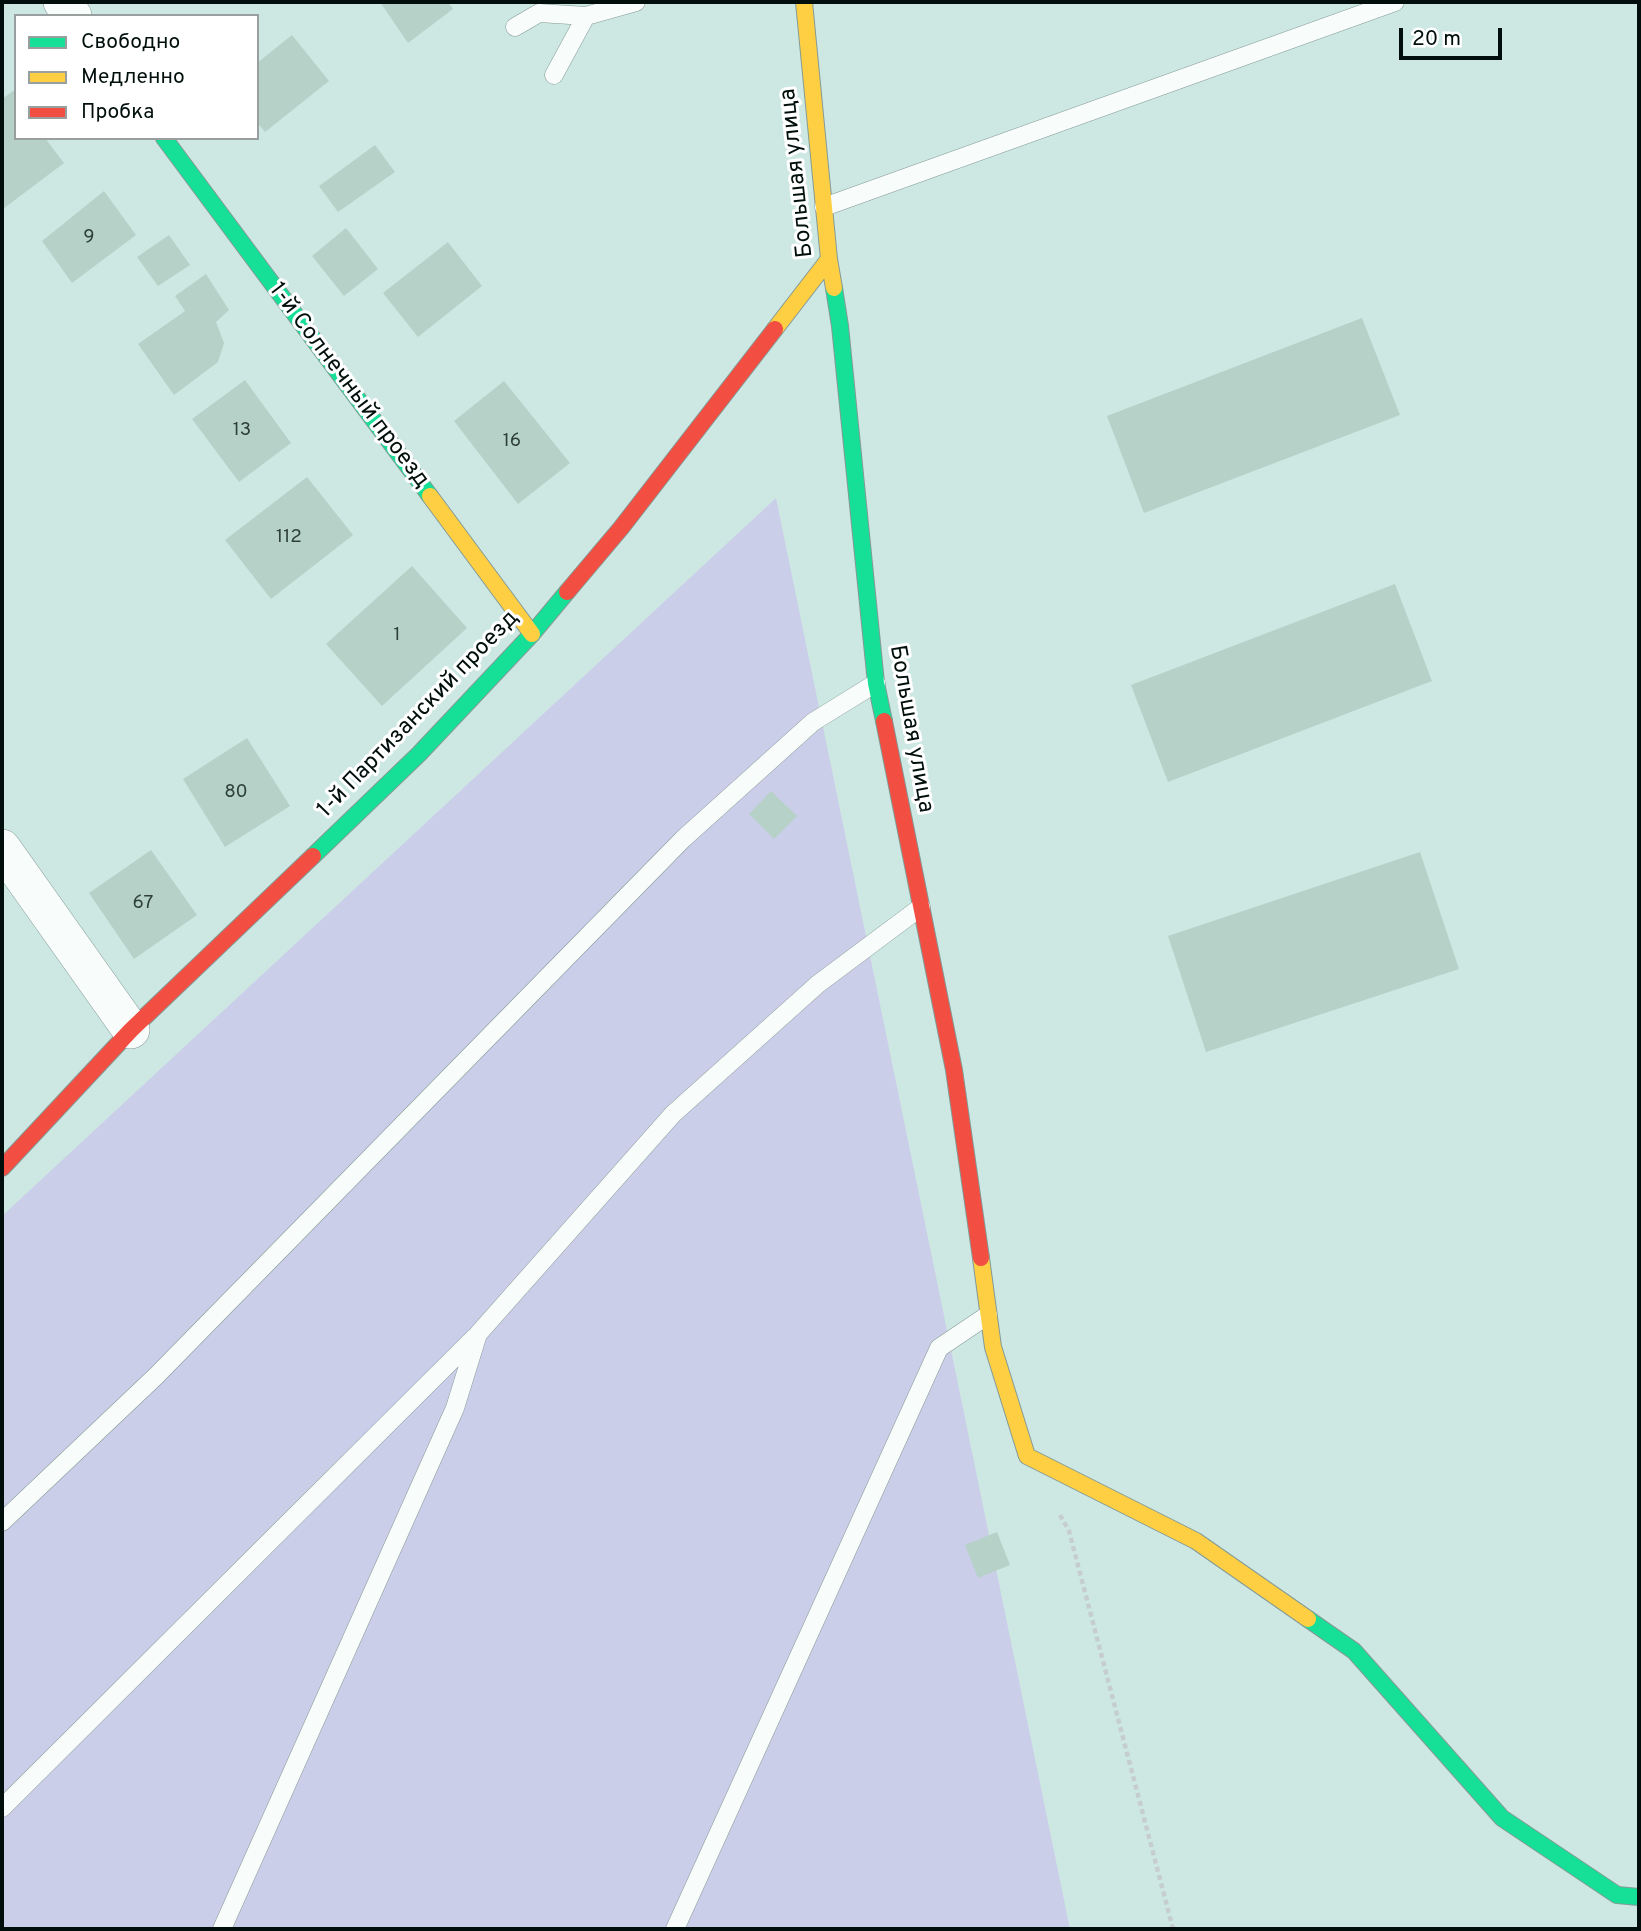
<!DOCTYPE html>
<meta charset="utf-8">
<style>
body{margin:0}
#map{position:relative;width:1641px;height:1931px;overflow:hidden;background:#cde8e3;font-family:Overpass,sans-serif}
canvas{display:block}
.frame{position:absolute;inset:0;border:4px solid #000f0c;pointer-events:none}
.legend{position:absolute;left:14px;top:14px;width:245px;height:126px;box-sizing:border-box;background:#fff;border:2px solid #999f9e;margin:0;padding:9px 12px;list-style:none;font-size:21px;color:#000f0c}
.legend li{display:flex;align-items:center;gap:14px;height:35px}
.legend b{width:35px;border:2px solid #999f9e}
.scale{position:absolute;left:1399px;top:28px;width:103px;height:32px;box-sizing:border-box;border:4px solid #000f0c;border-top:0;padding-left:9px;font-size:21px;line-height:24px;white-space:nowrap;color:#000f0c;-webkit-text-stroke:5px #fff;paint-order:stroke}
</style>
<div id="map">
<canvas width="1641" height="1931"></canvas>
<div class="frame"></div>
<ul class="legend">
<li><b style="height:9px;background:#16e098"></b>Свободно</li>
<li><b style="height:9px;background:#ffcf43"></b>Медленно</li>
<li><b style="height:9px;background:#f24e42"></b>Пробка</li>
</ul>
<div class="scale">20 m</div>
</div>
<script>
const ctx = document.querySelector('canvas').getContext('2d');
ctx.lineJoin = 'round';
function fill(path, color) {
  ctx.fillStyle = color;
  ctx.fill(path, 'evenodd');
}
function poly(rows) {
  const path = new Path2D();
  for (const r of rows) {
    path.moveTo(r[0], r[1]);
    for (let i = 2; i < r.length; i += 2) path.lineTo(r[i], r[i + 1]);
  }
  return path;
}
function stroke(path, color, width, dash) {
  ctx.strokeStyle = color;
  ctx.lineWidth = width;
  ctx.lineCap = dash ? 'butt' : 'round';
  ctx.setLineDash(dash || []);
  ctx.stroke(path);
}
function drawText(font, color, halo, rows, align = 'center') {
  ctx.font = font + ' Overpass,sans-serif';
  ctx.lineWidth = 6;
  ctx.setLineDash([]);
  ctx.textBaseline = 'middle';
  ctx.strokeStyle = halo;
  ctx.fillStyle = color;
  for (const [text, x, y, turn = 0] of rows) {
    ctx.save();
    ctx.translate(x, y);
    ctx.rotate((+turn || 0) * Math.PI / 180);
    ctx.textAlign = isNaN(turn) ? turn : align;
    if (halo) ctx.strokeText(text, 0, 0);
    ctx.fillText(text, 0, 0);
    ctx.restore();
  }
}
fill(poly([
 [776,498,1070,1929,2,1929,2,1216]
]), '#cbcee8');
fill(poly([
 [380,2,448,2,453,9,408,43],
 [292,35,329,81,265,132,257,122,257,63],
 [16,89,16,138,45,138,64,163,3,209,2,99],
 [375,145,395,172,338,212,319,186],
 [104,191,136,235,72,283,42,241],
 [346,228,378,269,344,296,312,256],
 [169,235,190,265,158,286,137,257],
 [448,242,482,286,418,337,383,293],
 [206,274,229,310,216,322,224,343,218,362,174,395,138,344,185,311,175,296],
 [1362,318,1400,415,1144,513,1107,416],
 [245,380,291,443,239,482,192,419],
 [504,381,570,463,518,504,454,421],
 [307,477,353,535,271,599,225,540],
 [412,566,467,628,382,706,326,644],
 [1395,584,1432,681,1168,782,1131,685],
 [247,738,290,806,225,847,183,779],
 [771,791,797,816,774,839,749,814],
 [151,850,197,915,134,959,89,893],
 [1420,852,1459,969,1206,1052,1168,936],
 [997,1532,1010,1565,978,1578,965,1545]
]), '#b6d1c7');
const lane = poly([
 [515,27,539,13,586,16],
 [554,75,586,16,636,2],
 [824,207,1395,2],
 [2,1522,156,1376,683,839,813,722,876,683],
 [2,1808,475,1337],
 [222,1929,455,1408,478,1334,673,1114,818,984,921,907],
 [675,1929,939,1348,988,1315]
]);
const street = poly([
 [62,2,73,16],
 [2,848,131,1030]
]);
const fast = poly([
 [164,138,430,496],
 [834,288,840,326,876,683,884,721],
 [313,856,419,754,532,634,567,592],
 [1308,1619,1354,1651,1502,1818,1617,1895,1639,1897]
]);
const slow = poly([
 [804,2,829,259,834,288],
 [775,329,829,259],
 [430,496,532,634],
 [981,1258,993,1347,1027,1456,1196,1541,1308,1619]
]);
const jam = poly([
 [567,592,621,528,775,329],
 [884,721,954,1070,981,1258],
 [2,1168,131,1030,313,856]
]);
stroke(lane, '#849a96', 19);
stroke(street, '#849a96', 38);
stroke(fast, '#849a96', 18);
stroke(slow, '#849a96', 18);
stroke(jam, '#849a96', 18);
stroke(poly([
 [1060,1515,1069,1531,1173,1929]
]), '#c5cecc', 4.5, [5, 3.5]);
stroke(lane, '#f8fcfb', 18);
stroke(street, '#f8fcfb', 37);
stroke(fast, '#16e098', 16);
stroke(slow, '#ffcf43', 16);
stroke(jam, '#f24e42', 16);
drawText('19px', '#2e403c', null, [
 ["9",89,238],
 ["13",242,431],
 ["16",512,442],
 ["112",289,538],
 ["1",397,636],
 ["80",236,793],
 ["67",143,904]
]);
drawText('23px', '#000f0c', '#fff', [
 ["Большая улица",798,173,-96],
 ["1-й Солнечный проезд",348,386,53],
 ["1-й Партизанский проезд",419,715,-46],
 ["Большая улица",910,729,80]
]);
</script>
